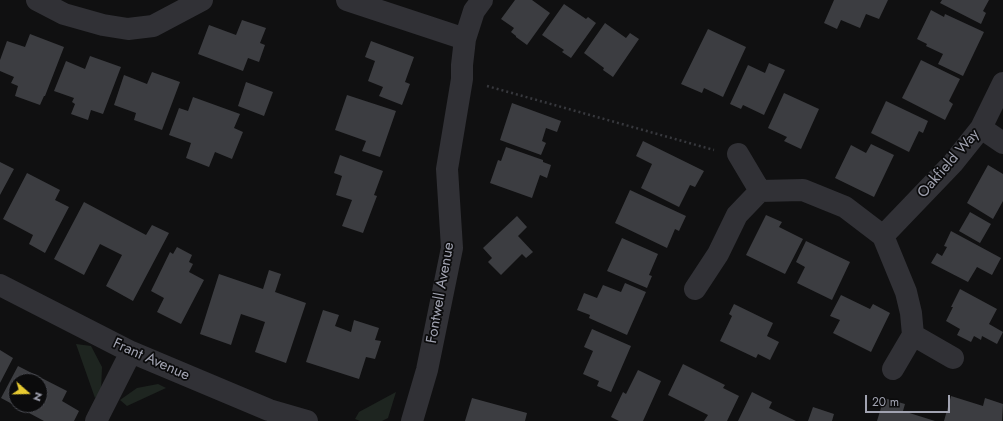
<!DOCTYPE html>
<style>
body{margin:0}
#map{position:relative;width:1003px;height:421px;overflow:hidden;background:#101011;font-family:Jost,sans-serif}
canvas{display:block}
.north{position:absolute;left:8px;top:373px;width:40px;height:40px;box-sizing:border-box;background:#0b0b0c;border:1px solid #47484e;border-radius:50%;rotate:110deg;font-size:11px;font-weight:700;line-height:16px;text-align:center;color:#a1a3b1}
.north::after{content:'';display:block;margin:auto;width:14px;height:18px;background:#e7ca31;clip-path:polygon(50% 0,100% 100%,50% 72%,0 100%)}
.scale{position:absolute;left:865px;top:395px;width:85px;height:18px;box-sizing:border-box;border:2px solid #a1a3b1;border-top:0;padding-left:5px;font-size:12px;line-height:14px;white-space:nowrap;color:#a1a3b1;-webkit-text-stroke:3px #0b0b0c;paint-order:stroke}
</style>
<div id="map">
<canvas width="1003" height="421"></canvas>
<div class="north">N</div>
<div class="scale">20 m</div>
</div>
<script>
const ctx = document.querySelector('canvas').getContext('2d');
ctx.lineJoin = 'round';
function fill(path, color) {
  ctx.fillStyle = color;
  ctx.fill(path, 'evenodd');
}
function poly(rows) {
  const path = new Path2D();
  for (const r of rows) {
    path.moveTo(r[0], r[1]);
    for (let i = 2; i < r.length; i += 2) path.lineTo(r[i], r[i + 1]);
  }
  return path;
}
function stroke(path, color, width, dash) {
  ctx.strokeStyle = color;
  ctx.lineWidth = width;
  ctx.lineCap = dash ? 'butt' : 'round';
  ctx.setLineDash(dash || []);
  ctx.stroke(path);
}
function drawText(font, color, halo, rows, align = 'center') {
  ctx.font = font + ' Jost,sans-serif';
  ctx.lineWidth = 3.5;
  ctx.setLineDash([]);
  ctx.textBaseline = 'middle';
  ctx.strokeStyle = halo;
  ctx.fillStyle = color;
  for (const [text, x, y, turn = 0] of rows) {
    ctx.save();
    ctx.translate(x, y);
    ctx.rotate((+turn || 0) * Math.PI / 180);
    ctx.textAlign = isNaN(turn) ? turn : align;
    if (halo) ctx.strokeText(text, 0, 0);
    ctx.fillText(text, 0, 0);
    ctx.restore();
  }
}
fill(poly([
 [76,344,91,346,102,367,101,391,95,398],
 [158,384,166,388,127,406,120,400,137,388],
 [396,392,388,418,382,421,360,421,355,419,359,412]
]), '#1e2520');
fill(poly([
 [515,0,532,0,550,13,527,45,516,37,516,36,511,32,514,28,501,19],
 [834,0,888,0,879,19,866,14,860,28,841,20,837,29,824,23],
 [942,0,989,0,983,11,986,13,981,24,940,3],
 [564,4,586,19,588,17,596,23,571,58,562,52,564,50,542,35],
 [931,10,944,17,945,14,984,32,963,76,938,64,943,54,926,46,927,44,917,39],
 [242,20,266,28,260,43,265,45,259,62,248,58,243,71,198,54,209,25,236,35],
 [605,23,626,38,630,33,639,39,613,77,603,70,604,68,584,53],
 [708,29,746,47,723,97,704,88,702,93,681,84],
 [30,34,64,47,45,96,44,96,40,105,15,96,18,86,11,83,14,77,0,71,0,60,7,41,25,47],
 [371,41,414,57,405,82,410,84,402,105,379,96,383,87,368,81,375,61,365,57],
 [90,56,121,67,103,114,91,110,88,120,71,114,75,104,72,102,74,98,54,91,66,61,85,69],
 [921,60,960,79,949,101,953,104,945,120,902,98],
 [769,63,785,70,764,115,743,105,741,109,730,104,748,65,765,73],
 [152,72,180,82,162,130,134,120,136,113,114,105,124,75,147,84],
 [246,82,273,92,264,116,238,106],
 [784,93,819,109,801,149,784,141,787,137,768,128],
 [347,95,396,111,380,157,362,151,366,141,335,130],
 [193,97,240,114,234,128,243,132,232,159,215,152,209,167,186,158,191,143,169,135,179,108,188,111],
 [886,101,928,121,923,133,919,131,909,152,871,133],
 [512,103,561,121,557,132,546,128,542,141,546,143,541,155,500,140],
 [643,141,704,171,695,187,690,185,679,207,641,188,652,164,636,156],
 [871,144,894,155,874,197,835,178,851,145,866,153],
 [506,147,543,160,543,162,551,165,547,178,540,175,532,198,490,183,498,160,501,161],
 [340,155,383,171,374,195,377,196,363,233,342,226,352,200,336,195,342,176,334,173],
 [0,162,14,169,0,195],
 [988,165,1003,174,1003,201,993,219,967,203],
 [27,173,60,190,55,200,69,207,45,253,29,244,33,235,3,219],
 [630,190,686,216,679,231,675,229,667,248,615,223],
 [84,202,146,235,152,225,169,233,133,301,106,286,122,255,100,244,84,275,54,259],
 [970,212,991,224,980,243,959,231],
 [766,215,782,222,779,227,803,239,785,274,746,255],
 [517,216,527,227,518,236,533,252,526,258,522,254,501,275,488,262,492,258,483,248],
 [951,231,1001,258,992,275,977,267,968,282,931,263,937,253,942,256,947,247,944,246],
 [622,238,658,254,649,275,652,276,647,288,607,271],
 [806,241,850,262,832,300,797,283,805,267,796,262],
 [177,247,192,255,189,262,193,264,189,272,204,280,181,324,157,312,164,298,151,291,170,252,173,254],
 [269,270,281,274,275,292,306,303,286,363,255,352,265,322,241,314,231,345,200,334,219,274,263,289],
 [625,283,646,292,627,335,589,318,590,315,577,310,584,293,597,298,603,285,621,292],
 [960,289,997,309,989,324,1003,332,997,344,982,336,981,340,974,336,971,342,957,335,960,329,946,321,953,307,951,307],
 [841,295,870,309,873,304,890,313,871,352,833,333,840,320,830,316],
 [734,304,773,323,767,336,779,342,770,360,758,354,756,358,720,341,732,316,729,314],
 [323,310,339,315,335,326,351,332,354,320,379,328,375,340,381,341,375,359,366,357,359,379,306,362],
 [592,329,631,346,611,392,597,386,599,381,583,374,593,351,584,347],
 [0,350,13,358,0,383],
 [683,364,725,385,723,388,739,396,727,421,704,421,708,415,668,395],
 [18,366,67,391,62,401,79,411,74,421,44,421,1,398],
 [16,381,40,381,40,405,16,405],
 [638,370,661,381,643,421,619,421,611,417,623,392,626,394],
 [752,392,772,402,769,408,796,421,738,421],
 [951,396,983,406,985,398,1003,404,1002,421,944,421],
 [472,398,527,413,525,421,465,421],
 [884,398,905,404,903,411,935,421,877,421],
 [813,407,834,414,832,421,808,421]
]), '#3c3d41');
stroke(poly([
 [487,86,714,150]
]), '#37383d', 2.5, [2, 3]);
stroke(poly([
 [37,0,64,14,103,25,128,29,153,26,202,0],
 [347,0,465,39],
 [981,128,1003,143],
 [738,154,760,191],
 [883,236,953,163,981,128,1003,83],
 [0,285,131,352,269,410,307,421],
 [695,289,718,254,737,215,760,191,803,190,845,207,883,236,906,292,911,313,913,335,893,369],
 [913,335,953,358],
 [96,421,131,352],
 [412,421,427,370,452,248,447,169,462,79,462,65,465,39,474,11,482,0]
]), '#313136', 22);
drawText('15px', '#a1a3b1', '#0b0b0c', [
 ["Oakfield Way",949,164,-49],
 ["Fontwell Avenue",441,293,-80],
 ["Frant Avenue",151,360,24]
]);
</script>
